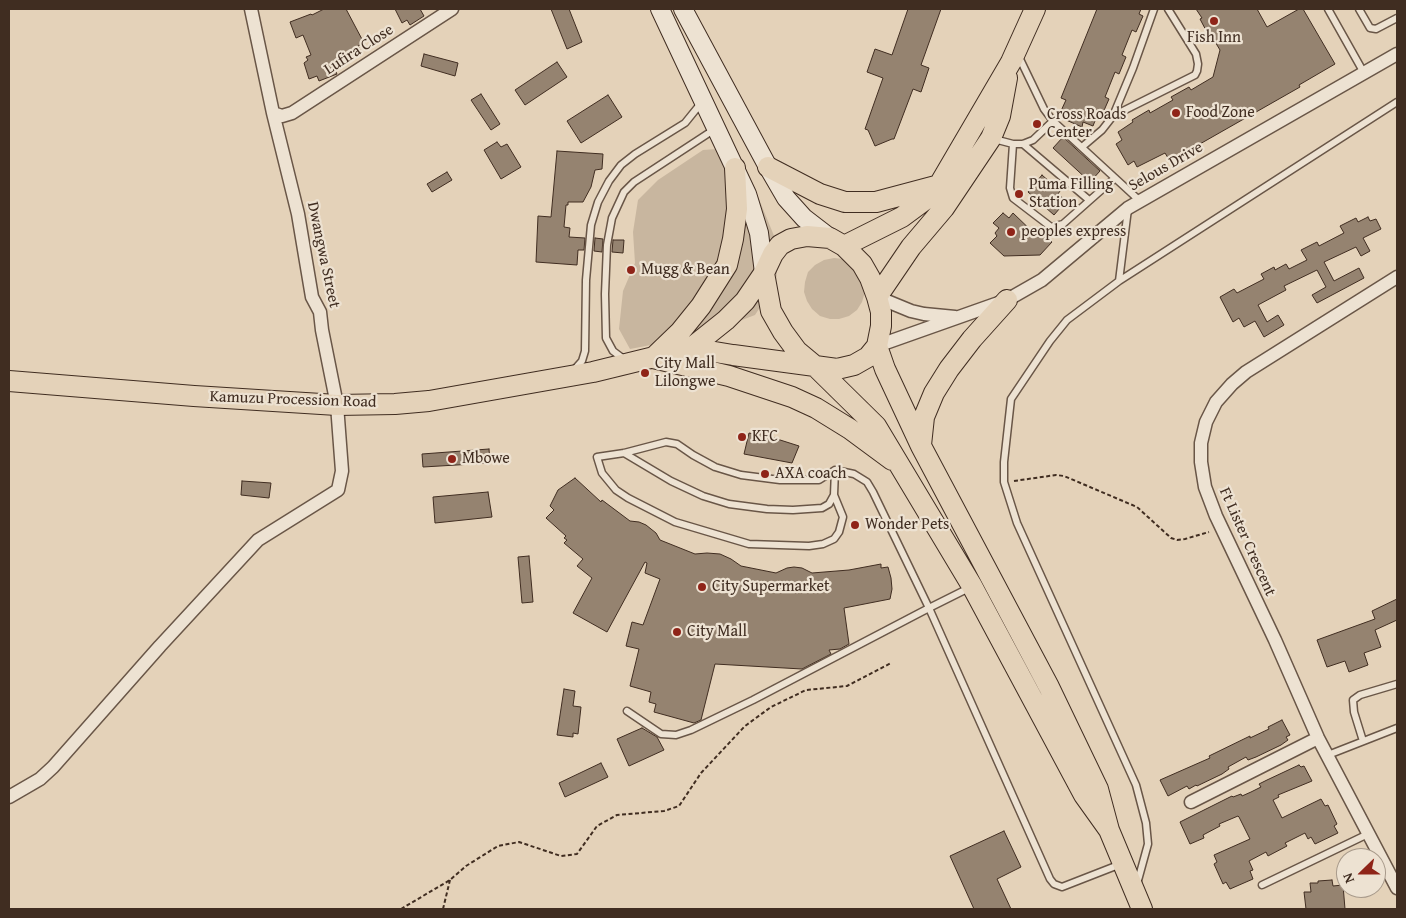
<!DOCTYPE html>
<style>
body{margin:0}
#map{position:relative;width:1406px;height:918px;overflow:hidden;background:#e4d2b9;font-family:"Gentium Book Plus",serif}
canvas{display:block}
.frame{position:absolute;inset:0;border:10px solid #402d21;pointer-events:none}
.north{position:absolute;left:1336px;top:848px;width:50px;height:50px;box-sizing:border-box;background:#ede2d2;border:1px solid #a89a8b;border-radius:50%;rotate:248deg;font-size:14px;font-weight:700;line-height:20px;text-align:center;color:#402d21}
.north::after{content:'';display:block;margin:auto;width:18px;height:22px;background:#8f2418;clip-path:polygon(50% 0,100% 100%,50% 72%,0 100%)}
</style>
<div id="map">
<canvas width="1406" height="918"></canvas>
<div class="frame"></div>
<div class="north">N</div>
</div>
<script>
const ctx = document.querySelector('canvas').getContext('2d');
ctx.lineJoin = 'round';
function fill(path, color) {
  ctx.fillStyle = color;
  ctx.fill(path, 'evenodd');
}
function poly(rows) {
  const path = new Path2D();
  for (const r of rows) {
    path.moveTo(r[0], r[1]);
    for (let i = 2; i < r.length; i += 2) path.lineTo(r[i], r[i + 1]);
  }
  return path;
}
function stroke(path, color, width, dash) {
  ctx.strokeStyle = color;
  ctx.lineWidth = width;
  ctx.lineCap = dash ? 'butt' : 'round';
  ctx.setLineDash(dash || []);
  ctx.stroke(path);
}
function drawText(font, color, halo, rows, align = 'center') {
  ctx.font = font + ' "Gentium Book Plus",serif';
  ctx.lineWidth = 4.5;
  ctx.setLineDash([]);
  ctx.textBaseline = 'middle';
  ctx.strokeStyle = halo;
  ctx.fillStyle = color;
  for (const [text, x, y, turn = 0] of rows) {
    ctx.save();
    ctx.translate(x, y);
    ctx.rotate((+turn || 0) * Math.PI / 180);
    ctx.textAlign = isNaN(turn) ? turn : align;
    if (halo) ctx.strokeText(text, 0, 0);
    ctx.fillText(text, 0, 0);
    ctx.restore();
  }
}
fill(poly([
 [731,148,752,182,779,248,776,283,755,315,703,335,630,349,619,329,623,291,635,263,633,232,638,200,658,180,703,150],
 [834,258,844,259,853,264,865,292,862,302,857,310,849,316,839,319,830,319,820,316,812,309,807,301,804,292,805,282,808,272,815,265,824,260]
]), '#c8b69f');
const building = poly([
 [324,9,346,9,364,43,358,46,361,51,333,66,337,74,319,81,317,76,309,79,304,63,308,60,306,57,311,55,303,35,296,38,290,22,311,14,312,15,324,9],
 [395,9,420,9,424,16,410,25,407,20,402,23,395,9],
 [551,9,569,9,582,42,567,49,551,9],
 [908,9,941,9,921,65,929,68,921,92,913,89,894,139,892,139,875,146,868,130,865,129,883,78,867,72,875,49,892,55,908,9],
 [1097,9,1141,9,1139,14,1143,16,1136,32,1132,30,1122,55,1126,57,1119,74,1115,72,1105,97,1109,99,1102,115,1098,113,1093,126,1083,122,1082,127,1066,120,1068,116,1060,113,1066,100,1061,98,1097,9],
 [1196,9,1257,9,1267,27,1299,9,1303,9,1335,64,1299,85,1300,87,1170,161,1165,153,1137,167,1134,161,1128,165,1116,144,1122,140,1118,132,1133,122,1132,120,1149,110,1150,113,1173,100,1171,97,1189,87,1191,90,1213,77,1220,50,1211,35,1209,36,1200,19,1202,18,1196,9],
 [424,54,458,63,455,76,421,66,424,54],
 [557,62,567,77,525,105,515,90,557,62],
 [481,94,500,124,491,130,471,100,481,94],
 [608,95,622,117,581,143,567,121,608,95],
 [1063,137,1100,171,1090,182,1053,148,1063,137],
 [497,142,501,147,507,144,521,167,501,179,484,150,497,142],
 [557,151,603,154,602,169,595,170,591,187,583,202,568,202,568,205,566,205,564,227,570,228,569,237,585,238,584,250,578,250,577,265,536,262,538,216,551,217,557,151],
 [447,172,452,180,432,192,427,184,447,172],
 [1042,175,1060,191,1058,194,1066,201,1054,215,1028,192,1042,175],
 [1003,213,1009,218,1013,213,1039,238,1043,233,1052,242,1040,255,1004,256,990,243,997,236,995,233,999,228,993,223,1003,213],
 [1368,217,1370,221,1376,219,1381,229,1363,238,1370,251,1361,256,1356,247,1324,262,1334,281,1359,268,1364,278,1317,303,1312,295,1326,287,1317,270,1284,286,1286,290,1258,305,1267,322,1278,315,1284,325,1264,337,1255,321,1244,327,1239,318,1233,322,1220,297,1234,289,1237,293,1264,279,1261,274,1274,267,1275,270,1286,264,1289,269,1307,260,1301,250,1317,242,1319,246,1344,233,1340,226,1356,218,1358,222,1368,217],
 [595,238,603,239,602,252,594,251,595,238],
 [613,240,624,240,623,253,612,252,613,240],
 [755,432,799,446,792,463,744,454,749,433,754,434,755,432],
 [489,449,490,463,423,467,422,454,489,449],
 [575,478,601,502,602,500,630,521,639,522,646,525,656,533,660,540,695,554,707,553,720,554,731,559,741,566,776,573,787,568,794,567,802,568,812,573,849,570,881,564,881,568,888,567,891,578,892,589,890,599,844,608,849,644,840,649,829,650,831,654,802,669,715,664,701,720,694,723,654,712,656,704,649,702,651,692,630,686,639,649,626,646,632,622,643,625,660,579,645,573,647,563,645,562,607,632,573,613,592,578,577,566,583,559,564,543,567,540,564,538,566,536,546,518,554,510,550,506,558,490,575,478],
 [242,481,271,483,269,498,241,495,242,481],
 [488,492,492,517,435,523,433,497,488,492],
 [529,556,533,602,522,603,518,557,529,556],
 [1397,599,1397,620,1375,630,1381,647,1364,653,1368,665,1349,672,1345,661,1327,667,1317,640,1375,619,1372,611,1397,599],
 [564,689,575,691,573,706,581,707,578,734,573,733,573,737,557,735,564,689],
 [1282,720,1290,735,1286,737,1288,740,1281,745,1256,757,1248,760,1246,757,1228,767,1229,769,1222,774,1197,786,1196,785,1189,789,1187,786,1168,796,1160,780,1210,758,1209,756,1250,736,1250,738,1269,729,1268,727,1282,720],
 [642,728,657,737,664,750,629,766,617,739,642,728],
 [601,763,608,777,565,797,559,783,601,763],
 [1299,765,1301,767,1304,766,1312,781,1278,795,1279,797,1273,800,1282,818,1321,799,1325,806,1328,805,1337,824,1334,826,1338,833,1315,844,1311,837,1308,839,1305,833,1285,843,1287,846,1268,856,1266,852,1249,861,1253,870,1250,871,1253,879,1230,889,1226,882,1223,884,1214,864,1217,862,1214,855,1250,839,1239,817,1238,816,1219,824,1220,826,1203,835,1204,838,1190,844,1180,822,1232,796,1233,797,1241,794,1242,796,1251,792,1261,787,1259,784,1267,780,1299,765],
 [1004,831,1021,867,997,879,1011,909,974,909,950,856,1004,831],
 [1332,880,1333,886,1343,885,1345,909,1306,909,1304,892,1311,892,1310,883,1318,883,1318,881,1332,880]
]);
fill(building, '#958370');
stroke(building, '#402d21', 1);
const service = poly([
 [1328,9,1364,73],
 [1359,9,1370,28,1376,29,1397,18],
 [1019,57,1044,109,1053,121,1140,201],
 [1113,116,1195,75,1197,71,1198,64,1196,54,1168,9],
 [994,139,1013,144,1023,144,1033,140,1053,121],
 [1013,144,1010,188,1013,198,1051,227,1063,224,1115,178],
 [1023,144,1089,200],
 [1082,147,1102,130,1113,116,1133,68,1154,9],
 [1128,209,1119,281,1067,320,1050,341,1011,399,1004,462,1004,482,1017,523,1136,785,1146,823,1148,844,1137,884],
 [1119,281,1397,102],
 [625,360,613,351,606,338,605,294,607,245,612,218,624,192,634,182,715,129],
 [574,370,582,361,585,351,586,280,591,225,598,202,609,181,621,165,635,154,685,123,702,102],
 [624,453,671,481,703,496,729,504,767,509,793,510,822,508,829,504,834,495,835,470],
 [834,495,843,517,839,532,834,539,823,544,809,546,749,544,675,522,628,498,616,490,602,473,597,457,624,453,666,442,677,444,693,455,715,467,741,475,780,480,819,480,835,470,854,474,867,482,873,492,929,608,971,587],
 [627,711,661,734,676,735,691,730,753,700,929,608,1050,879,1054,884,1062,887,1121,864],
 [1363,741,1354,712,1353,700,1360,695,1397,684],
 [1328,755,1397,728],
 [1262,885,1368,834]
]);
const minor = poly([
 [251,9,273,113,282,116,292,113,452,9],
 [1397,277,1246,372,1232,384,1216,402,1206,422,1201,443,1201,462,1205,487,1216,516,1275,640,1318,738,1397,888],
 [877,297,911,311,924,314,955,317],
 [877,346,1007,300,1042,280,1128,208,1397,54],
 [9,797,40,779,53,767,160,646,258,540,338,490,342,471,337,405,322,330,320,312,312,297,298,214,273,113],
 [1191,802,1318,738]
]);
const secondary = poly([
 [660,9,747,194,759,233,764,273],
 [683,9,768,167,786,198,804,218,830,238]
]);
const trunk = poly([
 [768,167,820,194,845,202,876,202,936,186],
 [735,168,737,209,733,239,727,265,701,306,680,332,653,358,729,376,792,397,816,408,850,429,892,460],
 [807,236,830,238,844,246,862,264,870,278,877,297,881,312,881,326,877,346,868,357,854,365,837,369,815,366,797,351,783,332,771,311,764,273,773,254,780,245,791,239,807,236],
 [844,246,902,217,925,200,939,185,1011,62,1035,9],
 [877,297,911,247,944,208,991,138,1000,116,1007,78],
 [877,346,885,369,921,446,1049,687,1098,789,1109,830,1142,909],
 [691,348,733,355,815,366,876,426,972,586,1084,795,1109,830],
 [9,381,194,396,337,405,395,404,429,401,593,372,691,348,726,320,745,301,764,273],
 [921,445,924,417,934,393,949,369,972,339,1007,300]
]);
stroke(service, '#695647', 9);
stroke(minor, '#695647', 15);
stroke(secondary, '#402d21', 20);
stroke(trunk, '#402d21', 22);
stroke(poly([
 [1014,481,1056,475,1064,476,1137,507,1171,538,1177,540,1185,539,1209,532],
 [401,909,450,880,466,866,498,846,519,842,561,856,577,854,597,826,617,815,664,811,679,806,701,773,745,726,771,707,806,690,847,686,891,663],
 [443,909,450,880]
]), '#402d21', 2, [4, 2.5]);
stroke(service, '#ede2d2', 6);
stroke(minor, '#ede2d2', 12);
stroke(secondary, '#ede2d2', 18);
stroke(trunk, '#e4d2b9', 20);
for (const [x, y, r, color] of [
 [1214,21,5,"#8f2418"],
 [1176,113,5,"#8f2418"],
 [1037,124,5,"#8f2418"],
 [1019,194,5,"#8f2418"],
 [1011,232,5,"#8f2418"],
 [631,270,5,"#8f2418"],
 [645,373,5,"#8f2418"],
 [742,437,5,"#8f2418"],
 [452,459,5,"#8f2418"],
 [765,474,5,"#8f2418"],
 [855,525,5,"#8f2418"],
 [702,587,5,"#8f2418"],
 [677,632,5,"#8f2418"]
]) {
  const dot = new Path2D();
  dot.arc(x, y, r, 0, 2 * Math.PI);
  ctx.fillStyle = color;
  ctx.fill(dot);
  stroke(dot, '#ede2d2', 2);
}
drawText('16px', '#402d21', '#ede2d2', [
 ["Fish Inn",1214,38,"center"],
 ["Food Zone",1186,113],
 ["Cross Roads",1047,115],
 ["Center",1047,133],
 ["Puma Filling",1029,185],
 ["Station",1029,203],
 ["peoples express",1021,232],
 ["Mugg & Bean",641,270],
 ["City Mall",655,364],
 ["Lilongwe",655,382],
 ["KFC",752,437],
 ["Mbowe",462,459],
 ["AXA coach",775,474],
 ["Wonder Pets",865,525],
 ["City Supermarket",712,587],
 ["City Mall",687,632]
], 'left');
drawText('16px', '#402d21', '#ede2d2', [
 ["Lufira Close",359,50,-33],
 ["Selous Drive",1166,167,-30],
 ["Dwangwa Street",323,255,78],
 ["Kamuzu Procession Road",293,400,2],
 ["Ft Lister Crescent",1247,542,66]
]);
</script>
